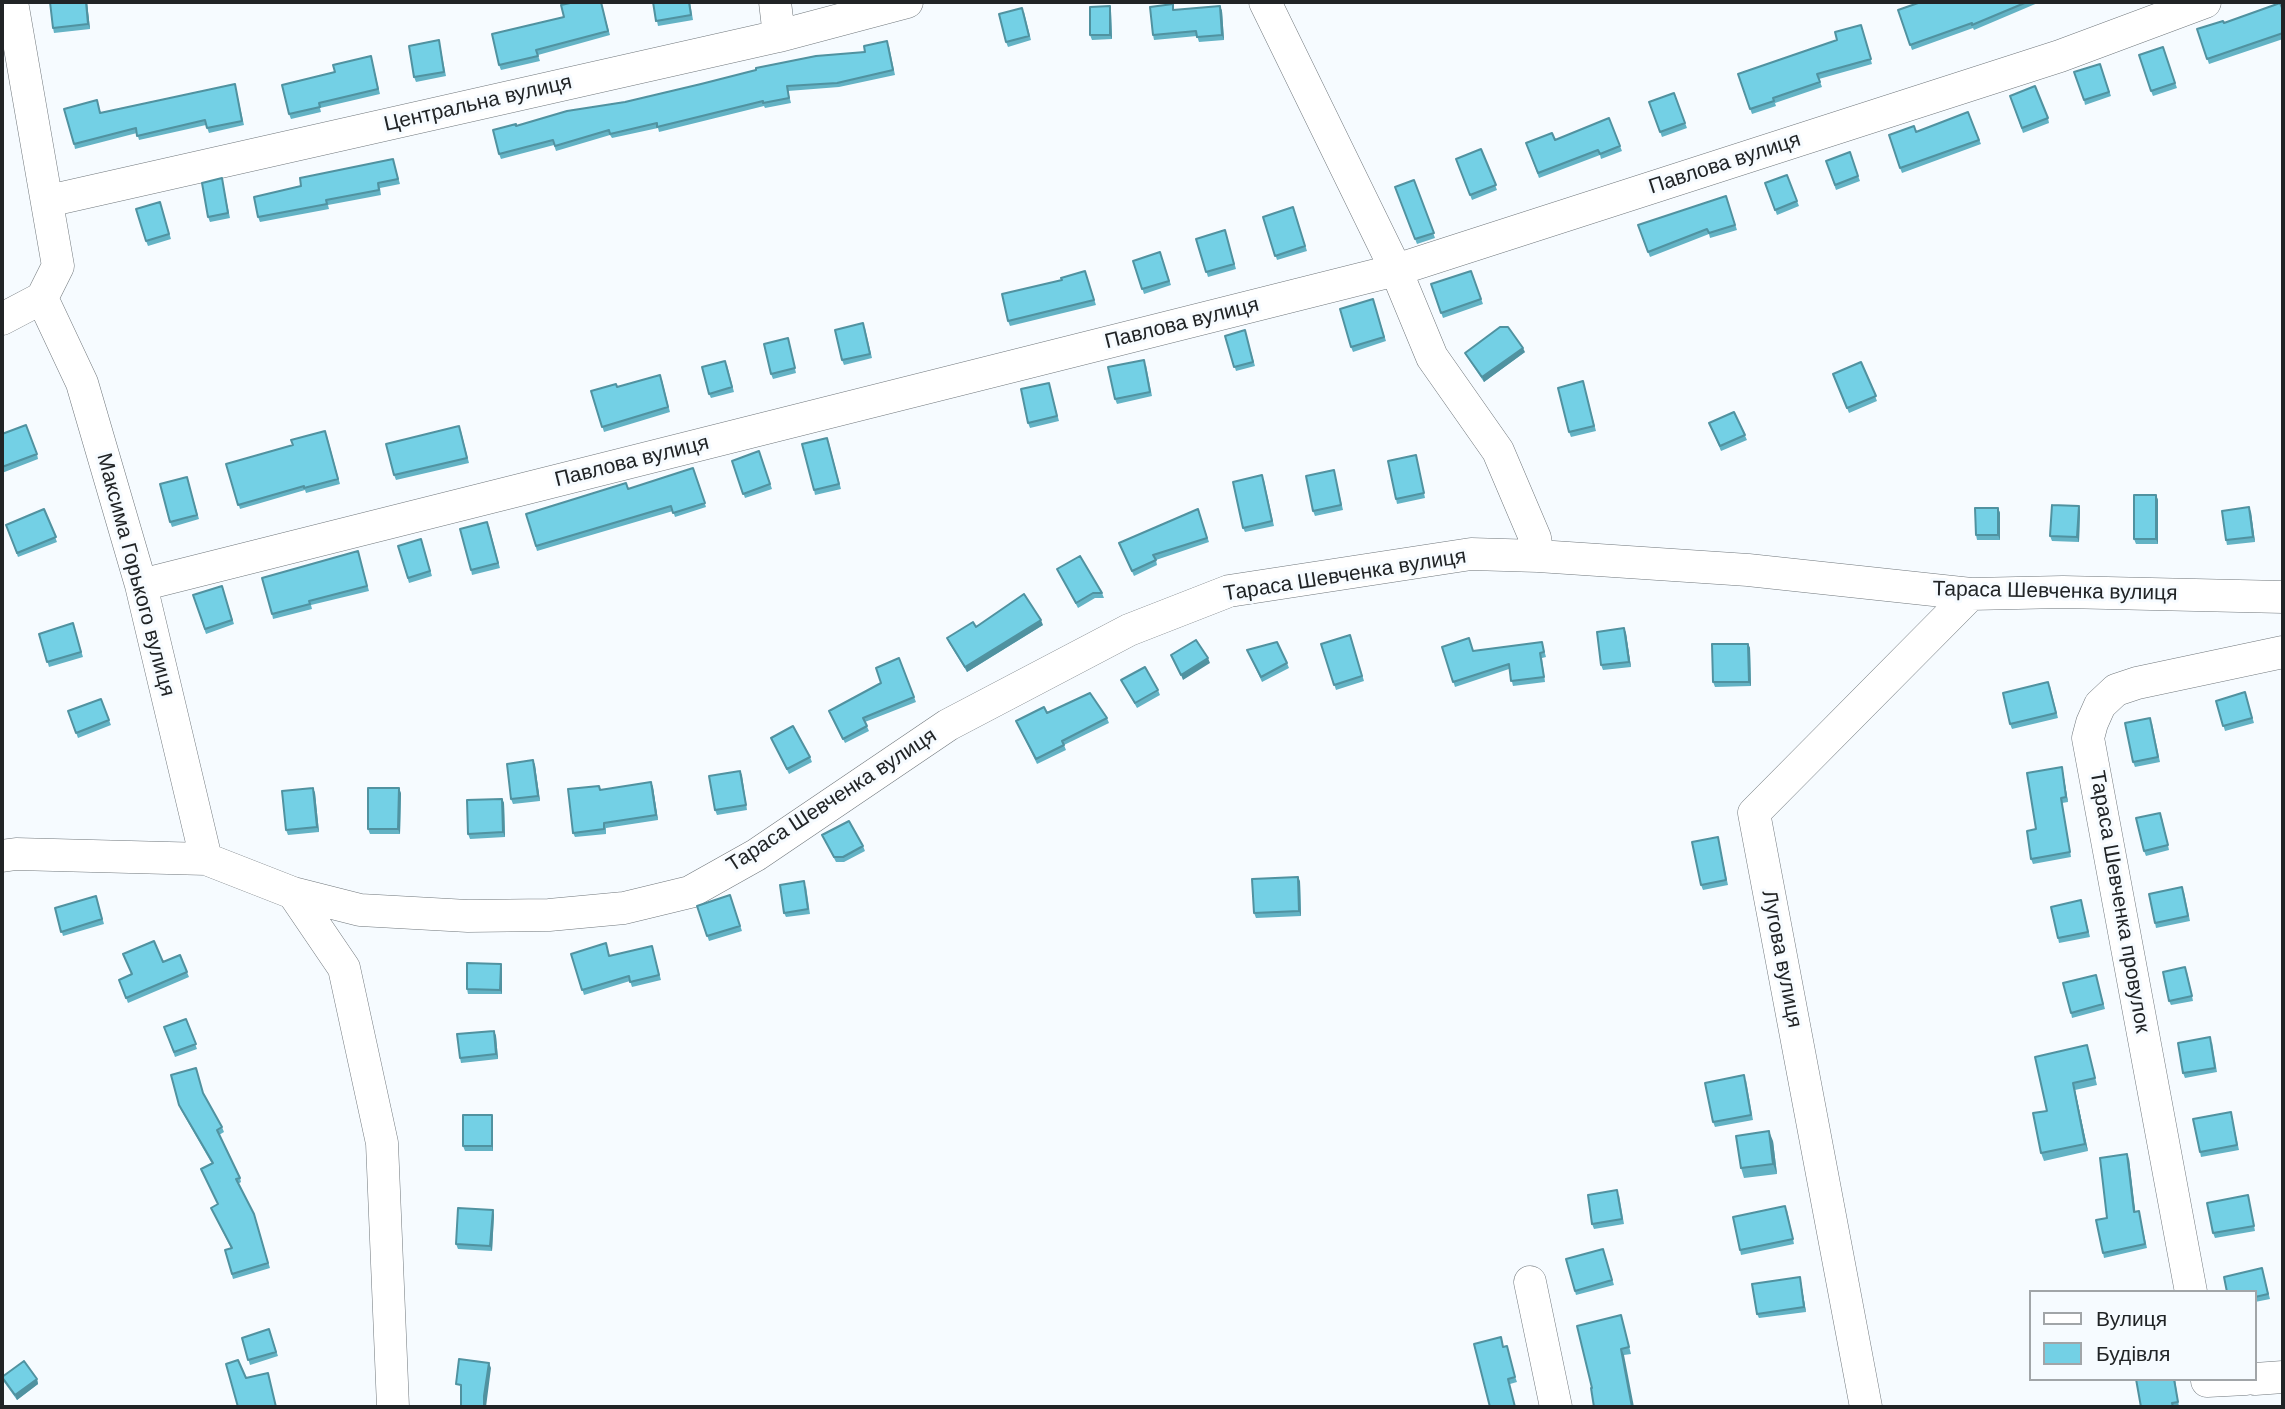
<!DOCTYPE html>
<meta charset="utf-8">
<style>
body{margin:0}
#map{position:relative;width:2285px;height:1409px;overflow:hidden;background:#f6fbff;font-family:"DM Sans",sans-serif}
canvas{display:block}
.frame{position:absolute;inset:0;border:4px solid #212426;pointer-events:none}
.legend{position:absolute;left:2029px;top:1290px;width:228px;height:91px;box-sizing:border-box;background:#f6fbff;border:2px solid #a1a5a8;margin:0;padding:9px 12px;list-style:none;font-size:21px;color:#212426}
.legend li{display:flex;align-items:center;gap:14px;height:35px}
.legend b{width:35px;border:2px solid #a1a5a8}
</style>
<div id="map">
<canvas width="2285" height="1409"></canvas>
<div class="frame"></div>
<ul class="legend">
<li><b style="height:9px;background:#fff"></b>Вулиця</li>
<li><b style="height:19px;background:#73d0e5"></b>Будівля</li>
</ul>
</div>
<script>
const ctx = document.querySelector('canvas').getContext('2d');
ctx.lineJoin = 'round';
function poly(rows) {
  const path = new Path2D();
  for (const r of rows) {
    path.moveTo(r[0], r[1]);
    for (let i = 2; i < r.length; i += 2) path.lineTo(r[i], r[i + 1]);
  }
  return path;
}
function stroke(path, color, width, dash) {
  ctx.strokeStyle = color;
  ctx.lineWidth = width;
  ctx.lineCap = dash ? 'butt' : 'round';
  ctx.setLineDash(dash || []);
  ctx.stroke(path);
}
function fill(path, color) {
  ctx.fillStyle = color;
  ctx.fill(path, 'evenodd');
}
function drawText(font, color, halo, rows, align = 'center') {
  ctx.font = font + ' "DM Sans",sans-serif';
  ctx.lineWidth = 6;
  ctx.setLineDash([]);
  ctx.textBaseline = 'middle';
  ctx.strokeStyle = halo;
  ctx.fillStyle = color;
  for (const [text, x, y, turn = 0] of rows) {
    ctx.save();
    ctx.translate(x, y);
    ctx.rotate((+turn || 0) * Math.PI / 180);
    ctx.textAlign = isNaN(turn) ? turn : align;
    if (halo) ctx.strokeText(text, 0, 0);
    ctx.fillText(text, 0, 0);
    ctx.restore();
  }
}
const minor = poly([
 [12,2,58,266,42,298],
 [775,2,779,36],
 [1265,2,1396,270,1432,357,1498,451,1535,538,1538,556],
 [48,201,779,36,907,2],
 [2,319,42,298,82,383,141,585,206,859],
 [141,585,1396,270,2060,56,2205,2],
 [2,856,16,854,206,859,293,893,360,910,468,916,549,915,624,908,690,892,756,855,948,725,1129,630,1229,591,1471,554,1538,556,1748,570,1971,594,2063,592,2283,597],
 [293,893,344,968,382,1143,393,1407],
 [1530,1282,1556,1407],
 [2191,1292,2088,738,2092,723,2100,705,2116,690,2137,683,2283,652],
 [2255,1379,2283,1377],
 [2207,1381,2246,1379],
 [1866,1407,1754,813,1971,594]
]);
stroke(minor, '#70777c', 33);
stroke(minor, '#fff', 32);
fill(poly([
 [87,2,90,29,54,33,53,28],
 [601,2,610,35,538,55,540,61,501,70,499,65,564,17],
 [653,2,690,2,693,20,658,26],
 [1931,2,2040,2,1974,30,1973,28,1912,50,1898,10],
 [1110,6,1111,11,1112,39,1092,40,1090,35],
 [1220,6,1222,11,1224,40,1199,42,1197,36,1154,40,1153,35,1175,10],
 [2283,10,2283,39,2209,64,2197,29],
 [1024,12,1031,40,1008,47,1006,42],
 [1861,25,1872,64,1819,79,1822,87,1775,103,1776,106,1752,114,1738,74,1837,40],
 [439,40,446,76,416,82,414,77],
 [889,46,895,75,839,87,788,91,791,103,765,108,764,106,659,132,658,128,612,138,610,135,556,151,554,145,501,159,499,154,516,126,625,102],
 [2163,47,2177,88,2153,96,2151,91],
 [371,56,380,94,320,108,321,112,291,119,289,114,335,72],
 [2100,64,2111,96,2085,105,2084,100],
 [235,84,244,125,209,133,206,125,139,140,137,133,75,149,74,144,101,113],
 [1674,93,1687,128,1662,137,1649,102],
 [2010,96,2048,118,2049,123,2023,133],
 [1968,112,1981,144,1902,173,1900,168],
 [1609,118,1622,151,1601,159,1600,155,1539,178,1526,143,1555,140],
 [1481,149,1497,190,1472,200,1456,159],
 [1850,152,1860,181,1836,190,1826,161],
 [393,159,400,184,380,188,381,195,328,205,329,209,260,222,258,217,301,186],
 [1787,175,1799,206,1777,215,1765,183],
 [1414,180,1435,238,1417,244,1395,187],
 [223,183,230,218,210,222,208,217],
 [1726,196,1737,230,1710,238,1709,234,1650,257,1638,225],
 [160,202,171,239,148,246,146,241],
 [1293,207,1307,251,1277,260,1263,217],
 [1225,230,1236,269,1208,277,1196,239],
 [1160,252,1171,285,1144,294,1133,261],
 [1085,271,1096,305,1010,326,1008,321,1062,280],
 [1471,271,1483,304,1443,318,1431,284],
 [1373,299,1386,341,1353,352,1351,347],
 [865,328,872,358,844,365,842,360],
 [1245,330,1255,366,1236,371,1225,336],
 [789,343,796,373,773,379,771,374],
 [1525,352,1484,382,1467,357,1465,353],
 [1861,362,1877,401,1849,413,1833,374],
 [727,365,734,392,711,398,709,394],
 [1146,365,1152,396,1117,404,1115,399],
 [662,380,670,412,604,432,591,391],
 [1583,381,1596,431,1571,437,1569,432],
 [1049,383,1059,421,1030,428,1028,423],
 [1734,412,1747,440,1721,451,1709,423],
 [461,431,469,463,396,480,394,475],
 [2,434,37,454,38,459,2,473],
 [327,436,340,484,306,493,305,490,240,509,226,464],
 [829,443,841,489,815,495,814,490],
 [759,451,772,489,745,498,732,461],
 [1416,455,1425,498,1397,504,1396,499],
 [693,468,706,507,675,517,673,511,537,551,526,514,628,489],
 [1334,470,1343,510,1315,516,1313,511],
 [187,477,199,519,172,527,170,522],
 [1264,480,1274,526,1245,532,1243,528],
 [2156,495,2158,500,2158,544,2136,544,2134,539],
 [2079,506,2080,511,2079,542,2052,541,2050,536],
 [1998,508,2000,513,2000,540,1977,540,1976,535],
 [44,509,57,542,18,557,6,525],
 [1198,509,1209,542,1156,560,1157,565,1134,576,1121,548],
 [2251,512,2255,542,2227,545,2226,540],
 [489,526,500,568,472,575,471,570],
 [421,539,432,576,409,583,398,546],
 [358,551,369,591,311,605,312,609,273,619,272,614],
 [1057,569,1102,593,1104,598,1095,598,1078,608],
 [222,586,234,624,206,634,193,595],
 [73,623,83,657,49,667,39,634],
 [1043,625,967,672,949,643,947,638,976,627],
 [1624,628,1626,633,1631,667,1603,670,1601,665],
 [1350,635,1364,681,1336,690,1321,644],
 [1542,642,1546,657,1542,658,1545,682,1513,686,1509,669,1455,687,1442,647,1473,651],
 [1748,644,1750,648,1751,686,1715,687,1713,682],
 [1247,650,1287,663,1289,668,1262,682],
 [899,658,916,702,865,722,869,731,845,743,829,711,881,683],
 [1121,680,1158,690,1160,695,1137,708],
 [2050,686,2058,718,2012,729,2010,724],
 [2245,692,2254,723,2225,731,2216,701],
 [68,711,109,720,111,725,78,738],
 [1047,713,1107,718,1109,723,1064,745,1066,750,1037,764,1016,721],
 [2152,723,2160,762,2135,767,2133,762],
 [771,738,810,757,812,762,789,774],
 [533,760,535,765,540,801,513,804,511,799],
 [2062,767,2063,772,2068,802,2062,803,2071,857,2033,864,2031,859],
 [740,771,747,810,717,815,715,810],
 [651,782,653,787,658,820,606,828,606,834,575,837,573,833,599,786,601,790],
 [313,788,315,793,319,832,288,835,286,830],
 [401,793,400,834,370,834,368,829],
 [502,799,504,803,505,837,470,839,468,834],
 [2162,818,2169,850,2146,856,2144,851],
 [822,835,863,846,865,851,844,862,836,862],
 [1719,842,1728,885,1703,890,1701,885],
 [1300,881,1301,916,1256,918,1254,913],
 [806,886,810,914,786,917,784,913],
 [2184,892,2190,921,2156,928,2155,923],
 [730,895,742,931,709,941,697,906],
 [96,896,104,924,63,936,55,908],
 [2081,900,2090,937,2059,943,2058,938],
 [652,946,661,980,632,987,630,981,584,995,571,954,610,956],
 [163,962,187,972,189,977,128,1003,119,980],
 [501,964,502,969,502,994,468,994,467,989],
 [2187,972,2193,1001,2171,1005,2169,1001],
 [2096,975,2105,1009,2072,1018,2071,1013],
 [186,1019,197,1049,175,1057,164,1027],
 [494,1031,496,1036,498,1059,461,1063,460,1058],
 [2212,1042,2217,1072,2185,1078,2183,1073],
 [2087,1045,2097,1085,2075,1090,2088,1151,2044,1161,2041,1153,2047,1111],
 [171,1075,204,1094,222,1127,224,1132,219,1135,240,1178,241,1182,238,1184,254,1214,270,1268,233,1279,225,1250,231,1248,211,1208,218,1205,212,1164,181,1110],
 [1746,1080,1753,1120,1715,1127,1713,1122],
 [2231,1112,2239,1150,2201,1157,2200,1152],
 [492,1115,493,1120,493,1151,465,1151,463,1146],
 [1773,1141,1777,1174,1744,1178,1741,1168],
 [2129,1159,2135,1211,2140,1216,2147,1248,2104,1258,2103,1253,2107,1218],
 [1619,1195,1624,1224,1594,1229,1592,1224],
 [2248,1195,2255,1231,2215,1238,2213,1233],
 [493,1210,494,1215,492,1251,458,1249,456,1244],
 [1787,1210,1794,1244,1741,1255,1740,1250],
 [1603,1249,1614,1285,1576,1295,1566,1259],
 [2262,1268,2270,1299,2255,1302,2255,1292],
 [1801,1282,1806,1312,1759,1318,1757,1314],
 [1623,1322,1631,1354,1624,1355,1592,1388],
 [269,1329,278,1356,250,1365,242,1338],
 [1504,1346,1517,1382,1510,1384,1490,1407],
 [2,1377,37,1379,38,1384,17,1400,4,1382],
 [2175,1379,2179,1407,2141,1407]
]), '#63b3c5');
fill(poly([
 [86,2,87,2,90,29,88,24],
 [1110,6,1111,11,1112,39,1110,35],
 [1220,6,1222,11,1224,40,1222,35],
 [1523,348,1525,352,1484,382,1482,377],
 [2156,495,2158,500,2158,544,2156,539],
 [2079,506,2080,511,2079,542,2077,537],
 [2249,507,2251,512,2255,542,2253,537],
 [1998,508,2000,513,2000,540,1998,535],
 [1041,620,1043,625,967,672,965,667],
 [1624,628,1626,633,1631,667,1629,662],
 [1748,644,1750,648,1751,686,1749,682],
 [1208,658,1210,663,1183,680,1181,675],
 [533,760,535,765,540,801,538,796],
 [2062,767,2063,772,2068,802,2066,797],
 [740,771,742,775,747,810,746,805],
 [651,782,653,787,658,820,656,815],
 [313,788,315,793,319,832,317,827],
 [399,788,401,793,400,834,398,829],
 [502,799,504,803,505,837,503,832],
 [1298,877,1300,881,1301,916,1299,911],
 [501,964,502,969,502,994,500,990],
 [494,1031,496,1036,498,1059,496,1054],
 [2073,1083,2075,1090,2088,1151,2085,1144],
 [492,1115,493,1120,493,1151,492,1146],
 [1769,1131,1773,1141,1777,1174,1773,1164],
 [2127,1154,2129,1159,2136,1217,2134,1212],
 [493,1210,494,1215,492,1251,490,1246],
 [1800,1277,1801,1282,1806,1312,1804,1307],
 [1621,1349,1624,1355,1634,1407,1632,1407],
 [489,1363,491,1368,486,1407,484,1407,484,1396],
 [37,1379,38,1384,17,1400,15,1395]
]), '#5092a0');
const building = poly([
 [50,2,86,2,88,24,53,28,50,2],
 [575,2,601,2,608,31,536,50,538,56,499,65,492,34,564,17,561,5,575,2],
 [653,2,689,2,691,15,656,21,653,2],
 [1921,2,1927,2,1928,3,1931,2,2027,2,1972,25,1972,23,1910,45,1898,10,1921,2],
 [2280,3,2283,10,2283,33,2207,59,2197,29,2223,21,2224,23,2280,3],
 [1173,4,1173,10,1220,6,1222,35,1197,37,1196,31,1153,35,1150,7,1173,4],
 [1110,6,1110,35,1090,35,1090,7,1110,6],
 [1022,8,1029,36,1006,42,999,14,1022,8],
 [1861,25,1871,59,1817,74,1820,82,1773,98,1774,101,1750,109,1738,74,1837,40,1835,32,1861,25],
 [439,40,444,72,414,77,409,46,439,40],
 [887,41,893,70,837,83,787,86,789,98,763,103,763,101,657,127,657,123,610,134,609,130,555,146,553,140,499,154,493,130,516,124,516,126,567,111,625,102,701,84,756,70,756,68,816,56,865,52,864,46,887,41],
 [2163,47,2175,83,2151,91,2139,55,2163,47],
 [371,56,378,89,319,103,320,107,289,114,282,85,335,72,333,65,371,56],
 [2100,64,2109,92,2084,100,2074,72,2100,64],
 [235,84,242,121,207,128,205,120,137,136,136,128,74,144,64,109,97,100,100,113,235,84],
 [2035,86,2048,118,2022,128,2010,96,2035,86],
 [1674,93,1685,123,1660,132,1649,102,1674,93],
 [1968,112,1979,140,1900,168,1889,135,1914,126,1916,132,1968,112],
 [1609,118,1620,146,1600,154,1598,150,1538,173,1526,143,1552,133,1555,140,1609,118],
 [1481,149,1496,185,1470,195,1456,159,1481,149],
 [1850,152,1858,176,1835,185,1826,161,1850,152],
 [393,159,398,179,378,183,379,190,326,200,327,204,258,217,254,197,301,186,300,178,393,159],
 [1787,175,1797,201,1775,210,1765,183,1787,175],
 [222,178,228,213,208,217,202,183,222,178],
 [1414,180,1434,233,1415,239,1395,187,1414,180],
 [1726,196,1735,225,1709,233,1707,229,1648,252,1638,225,1726,196],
 [160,202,169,234,146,241,136,209,160,202],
 [1293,207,1305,246,1275,256,1263,217,1293,207],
 [1225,230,1234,264,1206,272,1196,239,1225,230],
 [1160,252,1169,281,1142,289,1133,261,1160,252],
 [1085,271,1094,300,1008,321,1002,294,1062,280,1061,278,1085,271],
 [1471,271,1481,299,1441,313,1431,284,1471,271],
 [1373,299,1384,337,1351,347,1340,309,1373,299],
 [863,323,870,354,842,360,835,330,863,323],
 [1500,327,1508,327,1523,348,1482,377,1465,353,1500,327],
 [1245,330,1253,362,1234,367,1225,336,1245,330],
 [788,338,795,368,771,374,764,344,788,338],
 [1144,360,1150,392,1115,399,1108,367,1144,360],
 [725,361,732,387,709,394,702,367,725,361],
 [1861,362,1876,396,1847,408,1833,374,1861,362],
 [660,375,668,407,602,427,591,391,616,384,617,387,660,375],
 [1583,381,1594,426,1569,432,1558,388,1583,381],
 [1049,383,1057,416,1028,423,1021,389,1049,383],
 [1734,412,1745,435,1720,446,1709,423,1734,412],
 [26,425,37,454,2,467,2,434,26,425],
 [459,426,467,458,394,475,386,444,459,426],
 [325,431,338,479,304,488,304,486,238,505,226,464,293,445,291,440,325,431],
 [827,438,839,484,814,490,802,444,827,438],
 [759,451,770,484,743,494,732,461,759,451],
 [1416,455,1424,493,1396,499,1388,461,1416,455],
 [693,468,705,503,673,513,671,506,536,546,526,514,626,483,628,489,693,468],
 [1334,470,1341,505,1313,511,1306,476,1334,470],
 [1262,475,1272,521,1243,528,1233,482,1262,475],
 [187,477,197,515,170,522,160,484,187,477],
 [2134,495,2156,495,2156,539,2134,539,2134,495],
 [2052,505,2079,506,2077,537,2050,536,2052,505],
 [2249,507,2253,537,2226,540,2222,511,2249,507],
 [1975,508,1998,508,1998,535,1976,535,1975,508],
 [44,509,56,537,17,553,6,525,44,509],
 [1198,509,1207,538,1153,555,1156,560,1132,571,1119,543,1198,509],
 [487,522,498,563,471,570,460,529,487,522],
 [421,539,430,571,408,578,398,546,421,539],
 [358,551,367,586,309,601,310,604,272,614,262,578,358,551],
 [1080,556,1102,593,1093,593,1076,603,1057,569,1080,556],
 [222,586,232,620,205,629,193,595,222,586],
 [1024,594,1041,620,965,667,947,638,973,622,976,627,1024,594],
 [73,623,81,652,47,662,39,634,73,623],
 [1624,628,1629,662,1601,665,1597,632,1624,628],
 [1350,635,1362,676,1334,685,1321,644,1350,635],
 [1469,638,1473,651,1542,642,1544,652,1540,653,1544,677,1511,681,1509,664,1453,682,1442,647,1469,638],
 [1196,640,1208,658,1181,675,1171,655,1196,640],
 [1277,642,1287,663,1261,677,1247,650,1277,642],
 [1712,644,1748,644,1749,682,1713,682,1712,644],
 [899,658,914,697,863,718,867,726,843,739,829,711,881,683,876,668,899,658],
 [1145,667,1158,690,1135,703,1121,680,1145,667],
 [2048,682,2056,713,2010,724,2003,693,2048,682],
 [2245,692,2252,718,2223,726,2216,701,2245,692],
 [1090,693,1107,718,1062,741,1064,745,1036,759,1016,721,1044,707,1047,713,1090,693],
 [101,699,109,720,76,733,68,711,101,699],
 [2150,718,2158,757,2133,762,2125,723,2150,718],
 [793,726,810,757,787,769,771,738,793,726],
 [533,760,538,796,511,799,507,764,533,760],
 [2062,767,2066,797,2061,798,2070,852,2031,859,2027,831,2036,829,2027,773,2062,767],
 [740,771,746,805,715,810,709,776,740,771],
 [651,782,656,815,604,823,604,829,573,833,568,789,599,786,600,790,651,782],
 [313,788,317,827,286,830,282,791,313,788],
 [368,788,399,788,398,829,368,829,368,788],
 [502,799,503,832,468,834,467,800,502,799],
 [2160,813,2168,845,2144,851,2136,818,2160,813],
 [849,821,863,846,843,857,834,857,822,835,849,821],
 [1718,837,1726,880,1701,885,1692,842,1718,837],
 [1298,877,1299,911,1254,913,1252,879,1298,877],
 [804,881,808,909,784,913,780,885,804,881],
 [2182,887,2188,916,2155,923,2149,894,2182,887],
 [730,895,740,926,707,936,697,906,730,895],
 [96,896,102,919,61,932,55,908,96,896],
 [2081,900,2088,932,2058,938,2051,907,2081,900],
 [154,941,163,962,180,955,187,972,126,998,119,980,132,974,123,954,154,941],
 [606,943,609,956,652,946,659,975,630,982,629,976,582,990,571,954,606,943],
 [467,963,501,964,500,990,467,989,467,963],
 [2185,967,2192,996,2169,1001,2163,972,2185,967],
 [2096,975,2103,1004,2071,1013,2063,983,2096,975],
 [186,1019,196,1044,174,1052,164,1027,186,1019],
 [494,1031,496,1054,460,1058,457,1034,494,1031],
 [2210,1037,2215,1068,2183,1073,2178,1043,2210,1037],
 [2087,1045,2095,1078,2073,1083,2085,1144,2041,1153,2033,1113,2047,1111,2035,1057,2087,1045],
 [196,1068,203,1093,222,1127,217,1130,240,1178,236,1179,254,1214,268,1263,232,1274,225,1250,232,1248,211,1208,218,1204,201,1169,213,1163,179,1105,171,1075,196,1068],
 [1744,1075,1751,1115,1713,1122,1705,1083,1744,1075],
 [2231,1112,2237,1145,2200,1152,2193,1119,2231,1112],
 [463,1115,492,1115,492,1146,463,1146,463,1115],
 [1769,1131,1773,1164,1741,1168,1736,1136,1769,1131],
 [2127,1154,2134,1212,2139,1211,2145,1244,2103,1253,2096,1220,2107,1218,2100,1158,2127,1154],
 [1617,1190,1622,1219,1592,1224,1588,1195,1617,1190],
 [2248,1195,2254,1226,2213,1233,2207,1203,2248,1195],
 [1785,1206,1793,1239,1740,1250,1733,1217,1785,1206],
 [458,1208,493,1210,490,1246,456,1244,458,1208],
 [1603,1249,1612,1280,1575,1291,1566,1259,1603,1249],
 [2262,1268,2268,1294,2255,1297,2255,1292,2227,1292,2224,1277,2262,1268],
 [1800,1277,1804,1307,1757,1314,1752,1284,1800,1277],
 [1621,1315,1629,1347,1621,1349,1632,1407,1594,1407,1591,1388,1592,1388,1577,1326,1621,1315],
 [269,1329,276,1352,248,1360,242,1338,269,1329],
 [1501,1337,1503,1347,1507,1346,1515,1377,1508,1379,1515,1407,1490,1407,1474,1344,1501,1337],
 [459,1359,489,1363,484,1396,484,1407,461,1407,461,1385,456,1384,459,1359],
 [238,1360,246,1378,268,1373,276,1407,238,1407,226,1364,238,1360],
 [24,1361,37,1379,15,1395,2,1377,24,1361],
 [2136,1379,2174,1379,2178,1402,2172,1403,2173,1407,2141,1407,2136,1379]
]);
fill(building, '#73d0e5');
stroke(building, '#5092a0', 2);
drawText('21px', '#212426', '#f6fbff', [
 ["Центральна вулиця",478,104,-13],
 ["Павлова вулиця",1725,164,-18],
 ["Павлова вулиця",1182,324,-14],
 ["Павлова вулиця",632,462,-14],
 ["Максима Горького вулиця",135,575,75],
 ["Тараса Шевченка вулиця",1345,576,-9],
 ["Тараса Шевченка вулиця",2055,592,1],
 ["Тараса Шевченка вулиця",832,801,-33],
 ["Тараса Шевченка провулок",2119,902,80],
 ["Лугова вулиця",1781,959,79]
]);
</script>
